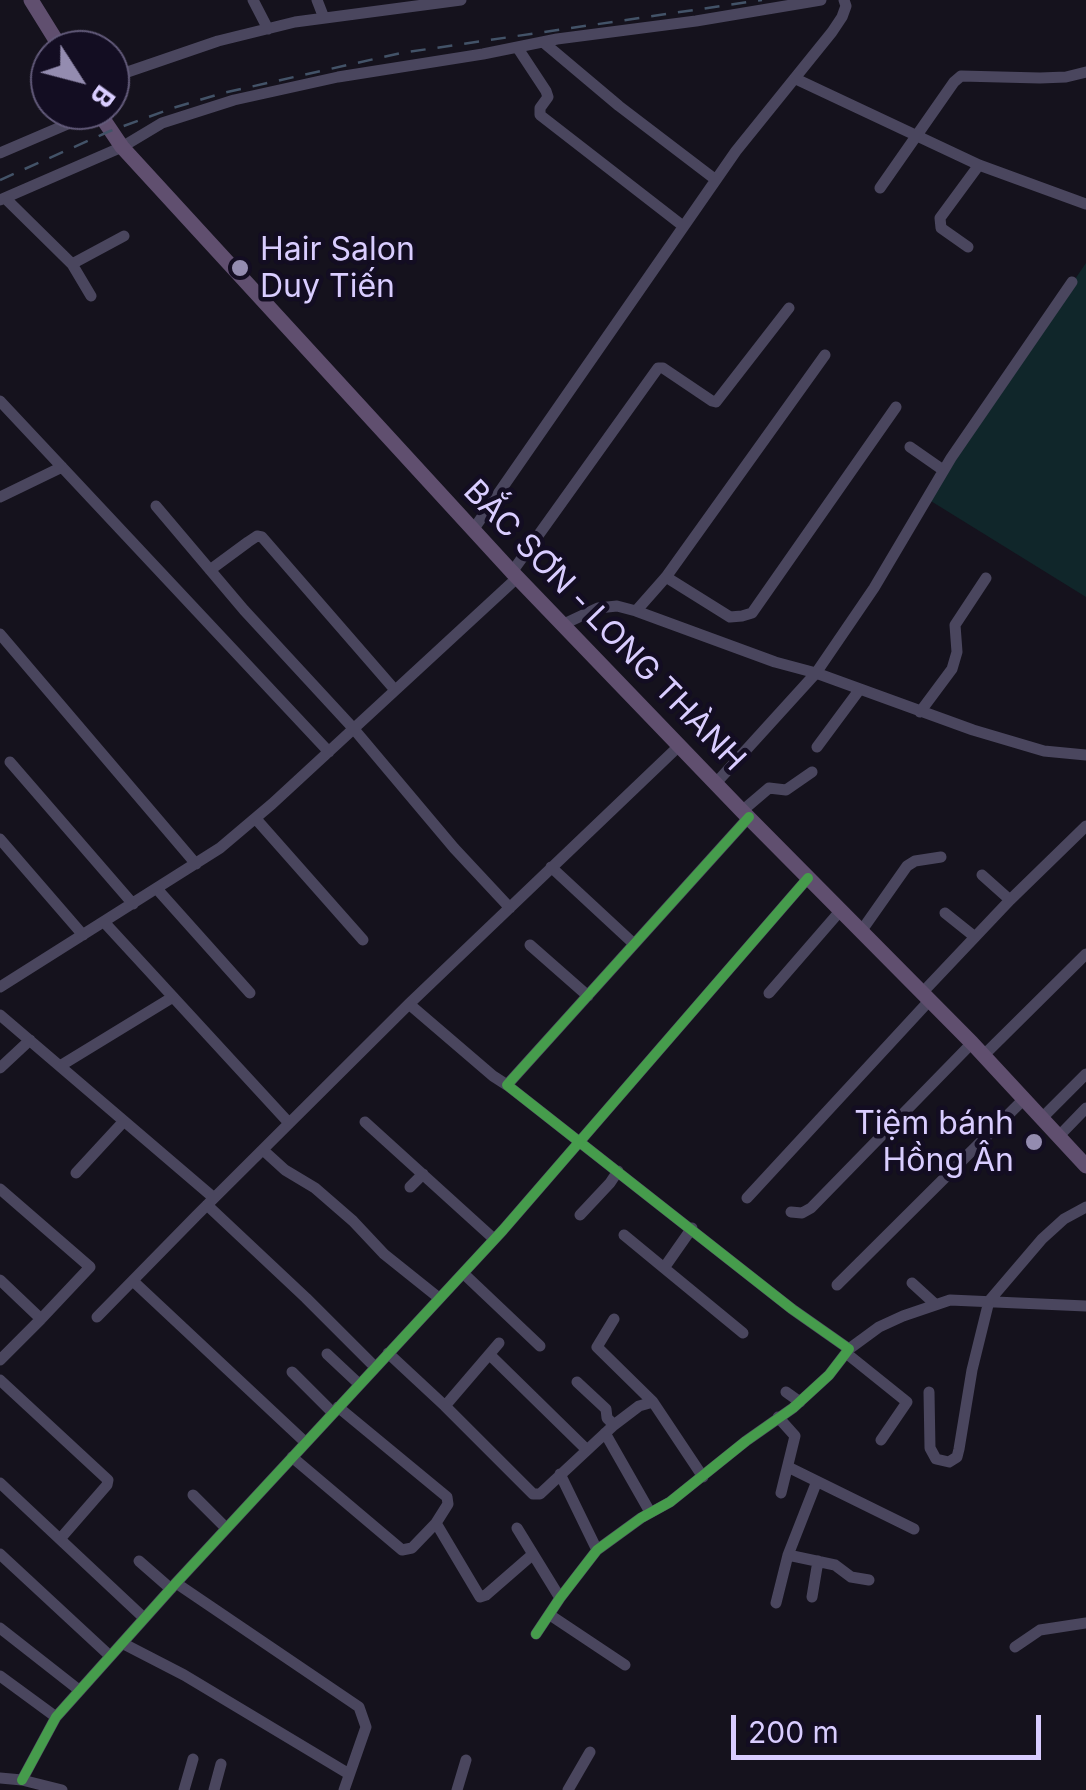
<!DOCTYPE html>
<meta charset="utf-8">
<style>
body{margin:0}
#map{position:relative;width:1086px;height:1790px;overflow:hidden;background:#15121d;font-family:Inter,sans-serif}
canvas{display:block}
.north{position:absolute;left:30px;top:30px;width:100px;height:100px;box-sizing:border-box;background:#130d22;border:2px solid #625a7a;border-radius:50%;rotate:126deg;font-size:28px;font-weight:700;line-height:40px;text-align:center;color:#d9cdff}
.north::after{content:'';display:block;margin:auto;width:35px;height:45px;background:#948cb0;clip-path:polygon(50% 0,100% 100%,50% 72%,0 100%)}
.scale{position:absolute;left:731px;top:1715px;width:310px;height:45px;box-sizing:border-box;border:5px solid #d9cdff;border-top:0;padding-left:12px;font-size:30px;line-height:35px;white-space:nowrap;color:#d9cdff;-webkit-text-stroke:8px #130d22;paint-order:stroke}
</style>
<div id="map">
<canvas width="1086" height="1790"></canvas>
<div class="north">B</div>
<div class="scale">200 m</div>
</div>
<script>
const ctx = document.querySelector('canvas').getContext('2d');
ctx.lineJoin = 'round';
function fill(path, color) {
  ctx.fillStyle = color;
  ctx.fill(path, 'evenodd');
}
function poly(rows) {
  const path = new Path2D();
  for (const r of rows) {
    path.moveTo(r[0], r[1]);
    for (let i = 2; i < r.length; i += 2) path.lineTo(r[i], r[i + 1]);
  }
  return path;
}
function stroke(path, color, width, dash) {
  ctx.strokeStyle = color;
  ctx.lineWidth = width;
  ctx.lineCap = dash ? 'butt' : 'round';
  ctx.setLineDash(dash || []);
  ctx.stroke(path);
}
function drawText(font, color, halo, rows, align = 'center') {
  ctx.font = font + ' Inter,sans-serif';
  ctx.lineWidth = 9;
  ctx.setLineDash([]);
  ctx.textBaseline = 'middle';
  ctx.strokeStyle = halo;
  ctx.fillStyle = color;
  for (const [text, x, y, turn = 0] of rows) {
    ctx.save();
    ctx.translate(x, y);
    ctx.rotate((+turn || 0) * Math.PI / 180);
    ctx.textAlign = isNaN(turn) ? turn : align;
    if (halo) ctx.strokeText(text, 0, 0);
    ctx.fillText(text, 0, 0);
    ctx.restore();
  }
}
fill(poly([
 [1086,263,1086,597,926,498]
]), '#10262a');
stroke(poly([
 [253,0,268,29],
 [317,0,324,18],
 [543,42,619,106,716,180],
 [517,47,546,91,548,97,540,108,540,115,683,226],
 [110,78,218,41,295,22,461,0],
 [796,79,979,165,1086,204],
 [0,153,98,111],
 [880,188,954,82,961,76,1040,78,1066,77,1086,72],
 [5,198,72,264,91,296],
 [0,200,122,147,162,123,234,100,338,77,483,54,557,39,696,21,821,0],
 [968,247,941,228,940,218,979,165],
 [72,264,124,236],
 [0,401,329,752],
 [910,447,943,470],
 [0,497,62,467],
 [156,506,244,610,353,728,454,848,510,908],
 [473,530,736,151,832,32,842,17,846,6,844,0],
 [210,570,248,542,257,536,262,537,395,690],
 [512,572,658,368,663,368,712,401,716,402,789,308],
 [666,577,730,617,742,616,752,613,896,407],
 [636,611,666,577,825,355],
 [564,624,598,608,617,606,636,611,775,662,816,673,973,730,1044,751,1086,755],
 [0,634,196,864],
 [920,712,952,669,957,652,955,625,986,578],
 [817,747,860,689],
 [10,762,133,904],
 [716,783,816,673,874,588,951,458,1072,282],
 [742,811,769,788,786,790,812,772],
 [256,819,363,940],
 [0,839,83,935],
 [551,867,634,944],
 [982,875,1010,900],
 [157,889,250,993],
 [945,913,975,937],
 [104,922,289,1123],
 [862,930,907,866,915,861,941,857],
 [530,945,588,996],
 [0,987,220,848,272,804,518,577],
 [769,993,841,910],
 [922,993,1010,900,1086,826],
 [409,1004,493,1076,507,1085],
 [0,1015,214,1198],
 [984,1055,1086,954],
 [60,1066,173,997],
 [0,1068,30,1040],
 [1042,1118,1086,1074],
 [365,1122,494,1239],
 [1059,1136,1086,1108],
 [263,1150,285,1170,315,1188,353,1221,384,1254,439,1298],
 [76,1173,124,1121],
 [410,1187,423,1174],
 [0,1189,90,1267,41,1319],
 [747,1198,929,1001],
 [207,1205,306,1298,375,1367],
 [791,1212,802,1213,811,1208,972,1043],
 [580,1215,610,1183,618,1171],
 [692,1228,664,1268,743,1333],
 [624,1235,664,1268],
 [463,1273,540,1346],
 [0,1280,41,1319,0,1360],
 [133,1281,305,1442],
 [912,1283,935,1304],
 [837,1285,1024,1099],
 [97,1317,197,1215,409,1004,680,745],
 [614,1319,597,1347,653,1402],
 [499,1343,445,1406,533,1494,540,1494,614,1425,639,1406,653,1402,703,1477],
 [849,1349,879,1327,903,1316,950,1300,1086,1306],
 [388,1353,445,1406],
 [846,1353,907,1402,881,1440],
 [327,1354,359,1384],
 [490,1355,586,1449],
 [292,1372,333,1413],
 [0,1380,108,1480,107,1485,60,1539],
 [577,1382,606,1409,607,1418,614,1425],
 [786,1392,800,1402],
 [929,1392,930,1448,936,1459,949,1462,957,1457,959,1449,972,1370,989,1301,1042,1239,1064,1219,1086,1207],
 [778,1417,795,1436,781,1493],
 [605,1433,650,1512],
 [292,1457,402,1550,412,1548,436,1523,448,1504,447,1497,338,1407],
 [788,1467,914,1529],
 [560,1474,597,1550],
 [0,1483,144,1618],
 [193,1495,226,1528],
 [436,1523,480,1597,486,1595,532,1555],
 [517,1528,560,1598],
 [0,1554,110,1656],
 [788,1555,835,1565,851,1577,869,1580],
 [139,1561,171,1589],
 [176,1583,359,1707,366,1727,344,1790],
 [812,1597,818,1561],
 [776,1603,788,1555,817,1481],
 [550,1615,625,1665],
 [0,1628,79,1690],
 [536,1634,560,1598,597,1550,641,1518,670,1502,746,1441,793,1408,829,1375,849,1349,792,1309,507,1085,749,817],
 [122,1643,184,1675,349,1774],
 [1015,1647,1040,1630,1086,1623],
 [0,1676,56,1717],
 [0,1778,22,1780,62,1790],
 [22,1780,56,1717,176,1583,503,1230,808,878],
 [184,1790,193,1759],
 [214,1790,221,1764],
 [457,1790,466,1760],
 [568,1790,590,1752]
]), '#4a465e', 11);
stroke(poly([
 [31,0,62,50],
 [97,110,122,147,512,572,742,811,972,1043,1086,1166]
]), '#604f6f', 15);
stroke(poly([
 [0,180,110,131,173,108,223,93,401,53,762,0]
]), '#435368', 2.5, [15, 12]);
stroke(poly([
 [536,1634,560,1598,597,1550,641,1518,670,1502,746,1441,793,1408,829,1375,849,1349,792,1309,507,1085,749,817],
 [22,1780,56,1717,176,1583,503,1230,808,878]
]), '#469c4c', 10);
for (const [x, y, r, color] of [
 [240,268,10,"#948cb0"],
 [1034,1142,10,"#948cb0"]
]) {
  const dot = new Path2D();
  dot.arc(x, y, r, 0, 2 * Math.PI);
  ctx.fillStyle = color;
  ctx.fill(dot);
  stroke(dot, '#130d22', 4);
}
drawText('32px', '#d9cdff', '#130d22', [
 ["Hair Salon",260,250],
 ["Duy Tiến",260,287],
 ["Tiệm bánh",1014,1124,"right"],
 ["Hồng Ân",1014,1161,"right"]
], 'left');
drawText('32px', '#d9cdff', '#130d22', [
 ["BẮC SƠN - LONG THÀNH",604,626,46]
]);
</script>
